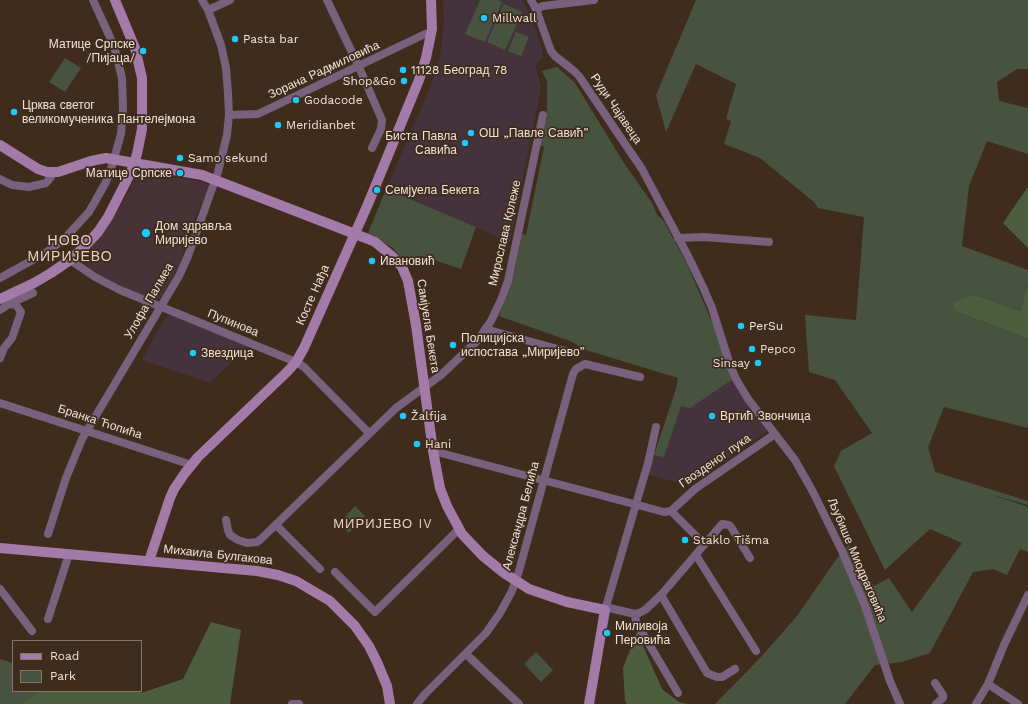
<!DOCTYPE html>
<meta charset="utf-8">
<style>
body{margin:0}
#map{position:relative;width:1028px;height:704px;overflow:hidden;background:#402c1d;font-family:"Work Sans",sans-serif}
canvas{display:block}
.legend{position:absolute;left:12px;top:640px;width:130px;height:52px;box-sizing:border-box;background:#402c1d;border:1px solid #867568;margin:0;padding:5px 7px;list-style:none;font-size:12px;color:#f0e2d9}
.legend li{display:flex;align-items:center;gap:8px;height:20px}
.legend b{width:20px;border:1px solid #867568}
</style>
<div id="map">
<canvas width="1028" height="704"></canvas>
<ul class="legend">
<li><b style="height:5px;background:#a27ba8"></b>Road</li>
<li><b style="height:11px;background:#48533f"></b>Park</li>
</ul>
</div>
<script>
const ctx = document.querySelector('canvas').getContext('2d');
ctx.lineJoin = 'round';
function fill(path, color) {
  ctx.fillStyle = color;
  ctx.fill(path, 'evenodd');
}
function poly(rows) {
  const path = new Path2D();
  for (const r of rows) {
    path.moveTo(r[0], r[1]);
    for (let i = 2; i < r.length; i += 2) path.lineTo(r[i], r[i + 1]);
  }
  return path;
}
function stroke(path, color, width, dash) {
  ctx.strokeStyle = color;
  ctx.lineWidth = width;
  ctx.lineCap = dash ? 'butt' : 'round';
  ctx.setLineDash(dash || []);
  ctx.stroke(path);
}
function drawText(font, color, halo, rows, align = 'center') {
  ctx.font = font + ' "Work Sans",sans-serif';
  ctx.lineWidth = 3.5;
  ctx.setLineDash([]);
  ctx.textBaseline = 'middle';
  ctx.strokeStyle = halo;
  ctx.fillStyle = color;
  for (const [text, x, y, turn = 0] of rows) {
    ctx.save();
    ctx.translate(x, y);
    ctx.rotate((+turn || 0) * Math.PI / 180);
    ctx.textAlign = isNaN(turn) ? turn : align;
    if (halo) ctx.strokeText(text, 0, 0);
    ctx.fillText(text, 0, 0);
    ctx.restore();
  }
}
fill(poly([
 [443,0,522,0,533,22,543,53,542,58,535,65,541,87,510,243,476,227,386,189,430,88,435,72,440,57,444,22],
 [168,316,172,316,248,346,210,383,142,360,164,319],
 [731,378,745,401,767,431,690,485,648,475,676,389]
]), '#44333d');
fill(poly([
 [139,169,204,182,208,185,208,190,195,218,187,238,180,264,161,298,156,300,129,290,102,276,85,264,82,259,83,254,99,237,116,213,128,193]
]), '#463237');
fill(poly([
 [480,0,498,0,502,2,485,42,465,34],
 [696,0,1028,0,1028,69,1017,69,997,82,999,101,1028,108,1028,154,987,141,969,186,962,246,1028,270,1028,285,1020,311,975,295,955,311,1028,339,1028,428,944,407,928,447,935,472,1028,501,1028,505,990,494,1028,507,1028,552,1020,549,1007,575,993,569,973,572,930,653,902,662,875,665,845,704,715,704,761,657,797,616,842,551,849,545,866,576,874,586,889,578,912,612,962,543,930,529,885,570,834,466,841,451,872,433,835,380,809,372,805,315,856,320,864,217,818,208,814,202,760,158,724,144,731,121,726,119,736,84,696,64,666,132,656,95],
 [504,4,522,12,505,50,487,42],
 [516,32,529,37,521,56,508,51],
 [65,58,81,68,65,92,49,82],
 [557,67,575,83,624,163,652,203,657,215,663,220,686,262,736,377,690,408,681,406,664,457,654,455,676,389,678,378,586,350,570,341,499,316,509,291,515,269,522,234,526,235,544,147,540,145,547,117,547,81,542,71],
 [386,189,476,227,461,269,422,256,406,264,393,248,368,233],
 [355,506,365,516,349,533,339,524],
 [536,652,553,670,541,682,524,664],
 [0,659,13,663,13,691,38,691,38,693,21,704,0,704]
]), '#48533f');
fill(poly([
 [1027,188,1028,188,1028,248,1003,223],
 [1028,285,1028,339,955,311,953,302,975,295,1020,311],
 [211,622,241,630,230,704,21,704,38,693,38,691,141,691,141,693,183,679],
 [637,632,662,689,679,702,688,704,627,704,625,701,623,668]
]), '#4c5e3d');
stroke(poly([
 [327,0,359,67,382,120,381,129,372,148],
 [531,0,536,9,551,51,555,56,574,71,579,76,642,169,688,256,703,287,712,308,730,365,736,379,748,399,795,460,813,492,842,551,865,606,890,681,900,704],
 [536,9,543,6,594,0],
 [208,10,230,0],
 [229,115,258,114,425,34],
 [0,179,12,185,29,187,46,183,51,177,52,172],
 [678,238,704,237,769,242],
 [70,260,95,277,120,290,296,362,304,367,369,433],
 [0,278,47,252,66,237,89,212,106,182,111,169,121,134,123,109,122,78,114,46,93,0],
 [0,310,9,304,33,293],
 [485,329,565,351],
 [0,358,4,348,12,338,21,312,16,305,9,304],
 [0,403,192,465],
 [433,451,664,512,671,511],
 [671,511,695,489,775,434],
 [671,511,704,544],
 [226,520,228,530,230,535,238,540,247,543,257,542,261,539,396,408,441,375,477,341,491,321,501,300,508,281,543,115],
 [276,525,320,569],
 [48,534,66,478,82,439,179,276,188,256,218,172,227,135,229,115,228,93,226,68,221,45,208,10,202,0],
 [696,555,756,651],
 [335,572,375,612,459,529],
 [0,589,32,631],
 [661,595,707,673,717,677,722,677,735,669],
 [605,607,635,614,639,613,645,610,661,595,722,524,729,525,731,527,750,558],
 [605,610,648,463,656,427],
 [635,614,636,622,678,693],
 [48,619,69,554],
 [466,654,519,704],
 [935,683,943,695,943,698,936,704],
 [988,684,1018,704],
 [292,704,299,704],
 [417,704,424,695,486,633,500,613,512,591,519,571,559,425,573,374,576,369,585,364,640,377],
 [976,704,988,684,1004,645,1028,595]
]), '#79617d', 8);
stroke(poly([
 [0,145,38,169,47,172,58,172,91,161,106,158,202,175,368,239,375,242,393,257,402,267,408,281,416,325,433,451,440,488,447,506,462,534,483,556,504,573,529,589,567,602,605,610,589,704],
 [0,299,34,283,51,273,70,260,84,247,98,232,108,217,131,172,137,154,142,129,142,78,135,48,115,0],
 [0,548,257,571,278,575,296,581,330,601,355,626,369,646,377,662,387,686,390,704],
 [149,561,170,498,174,489,185,473,198,457,287,372,296,362,304,348,368,204,419,80,426,58,432,29,431,0]
]), '#a27ba8', 10);
for (const [x, y, r, color] of [
 [484,18,4,"#1cc9fc"],
 [235,39,4,"#1cc9fc"],
 [143,51,4,"#1cc9fc"],
 [403,70,4,"#1cc9fc"],
 [404,81,4,"#1cc9fc"],
 [296,100,4,"#1cc9fc"],
 [14,112,4,"#1cc9fc"],
 [278,125,4,"#1cc9fc"],
 [471,133,4,"#1cc9fc"],
 [465,143,4,"#1cc9fc"],
 [180,158,4,"#1cc9fc"],
 [180,173,4,"#1cc9fc"],
 [377,190,4,"#1cc9fc"],
 [146,233,5,"#1cc9fc"],
 [372,261,4,"#1cc9fc"],
 [741,326,4,"#1cc9fc"],
 [453,345,4,"#1cc9fc"],
 [752,349,4,"#1cc9fc"],
 [193,353,4,"#1cc9fc"],
 [758,363,4,"#1cc9fc"],
 [403,416,4,"#1cc9fc"],
 [712,416,4,"#1cc9fc"],
 [417,444,4,"#1cc9fc"],
 [685,540,4,"#1cc9fc"],
 [607,633,4,"#1cc9fc"]
]) {
  const dot = new Path2D();
  dot.arc(x, y, r, 0, 2 * Math.PI);
  ctx.fillStyle = color;
  ctx.fill(dot);
  stroke(dot, '#402c1d', 1.5);
}
drawText('12px', '#f0e2d9', '#402c1d', [
 ["Millwall",492,18],
 ["Pasta bar",243,39],
 ["Матице Српске",135,44,"right"],
 ["/Пијаца/",135,58,"right"],
 ["11128 Београд 78",411,70],
 ["Shop&Go",396,81,"right"],
 ["Godacode",304,100],
 ["Црква светог",22,105],
 ["великомученика Пантелејмона",22,119],
 ["Meridianbet",286,125],
 ["ОШ „Павле Савић”",479,133],
 ["Биста Павла",457,136,"right"],
 ["Савића",457,150,"right"],
 ["Samo sekund",188,158],
 ["Матице Српске",172,173,"right"],
 ["Семјуела Бекета",385,190],
 ["Дом здравља",155,226],
 ["Миријево",155,240],
 ["Ивановић",380,261],
 ["PerSu",749,326],
 ["Полицијска",461,338],
 ["испостава „Миријево”",461,352],
 ["Pepco",760,349],
 ["Звездица",201,353],
 ["Sinsay",750,363,"right"],
 ["Žalfija",411,416],
 ["Вртић Звончица",720,416],
 ["Hani",425,444],
 ["Staklo Tišma",693,540],
 ["Миливоја",615,626],
 ["Перовића",615,640]
], 'left');
drawText('12px', '#f0e2d9', '#402c1d', [
 ["Зорана Радмиловића",324,70,-25],
 ["Руди Чајавеца",616,109,56],
 ["Мирослава Крлеже",505,233,-77],
 ["Косте Нађа",313,295,-66],
 ["Улофа Палмеа",149,301,-60],
 ["Пупинова",233,323,22],
 ["Самјуела Бекета",428,326,81],
 ["Бранка Ћопића",100,422,18],
 ["Гвозденог пука",715,461,-35],
 ["Александра Белића",521,516,-75],
 ["Михаила Булгакова",218,555,6],
 ["Љубише Миодраговића",857,560,67]
]);
ctx.letterSpacing = '1px';
drawText('13px', '#ecd1bf', '#402c1d', [
 ["МИРИЈЕВО IV",383,524]
]);
ctx.letterSpacing = '0px';
ctx.letterSpacing = '1px';
drawText('14px', '#ecd1bf', '#402c1d', [
 ["НОВО",70,241],
 ["МИРИЈЕВО",70,257]
]);
ctx.letterSpacing = '0px';
</script>
